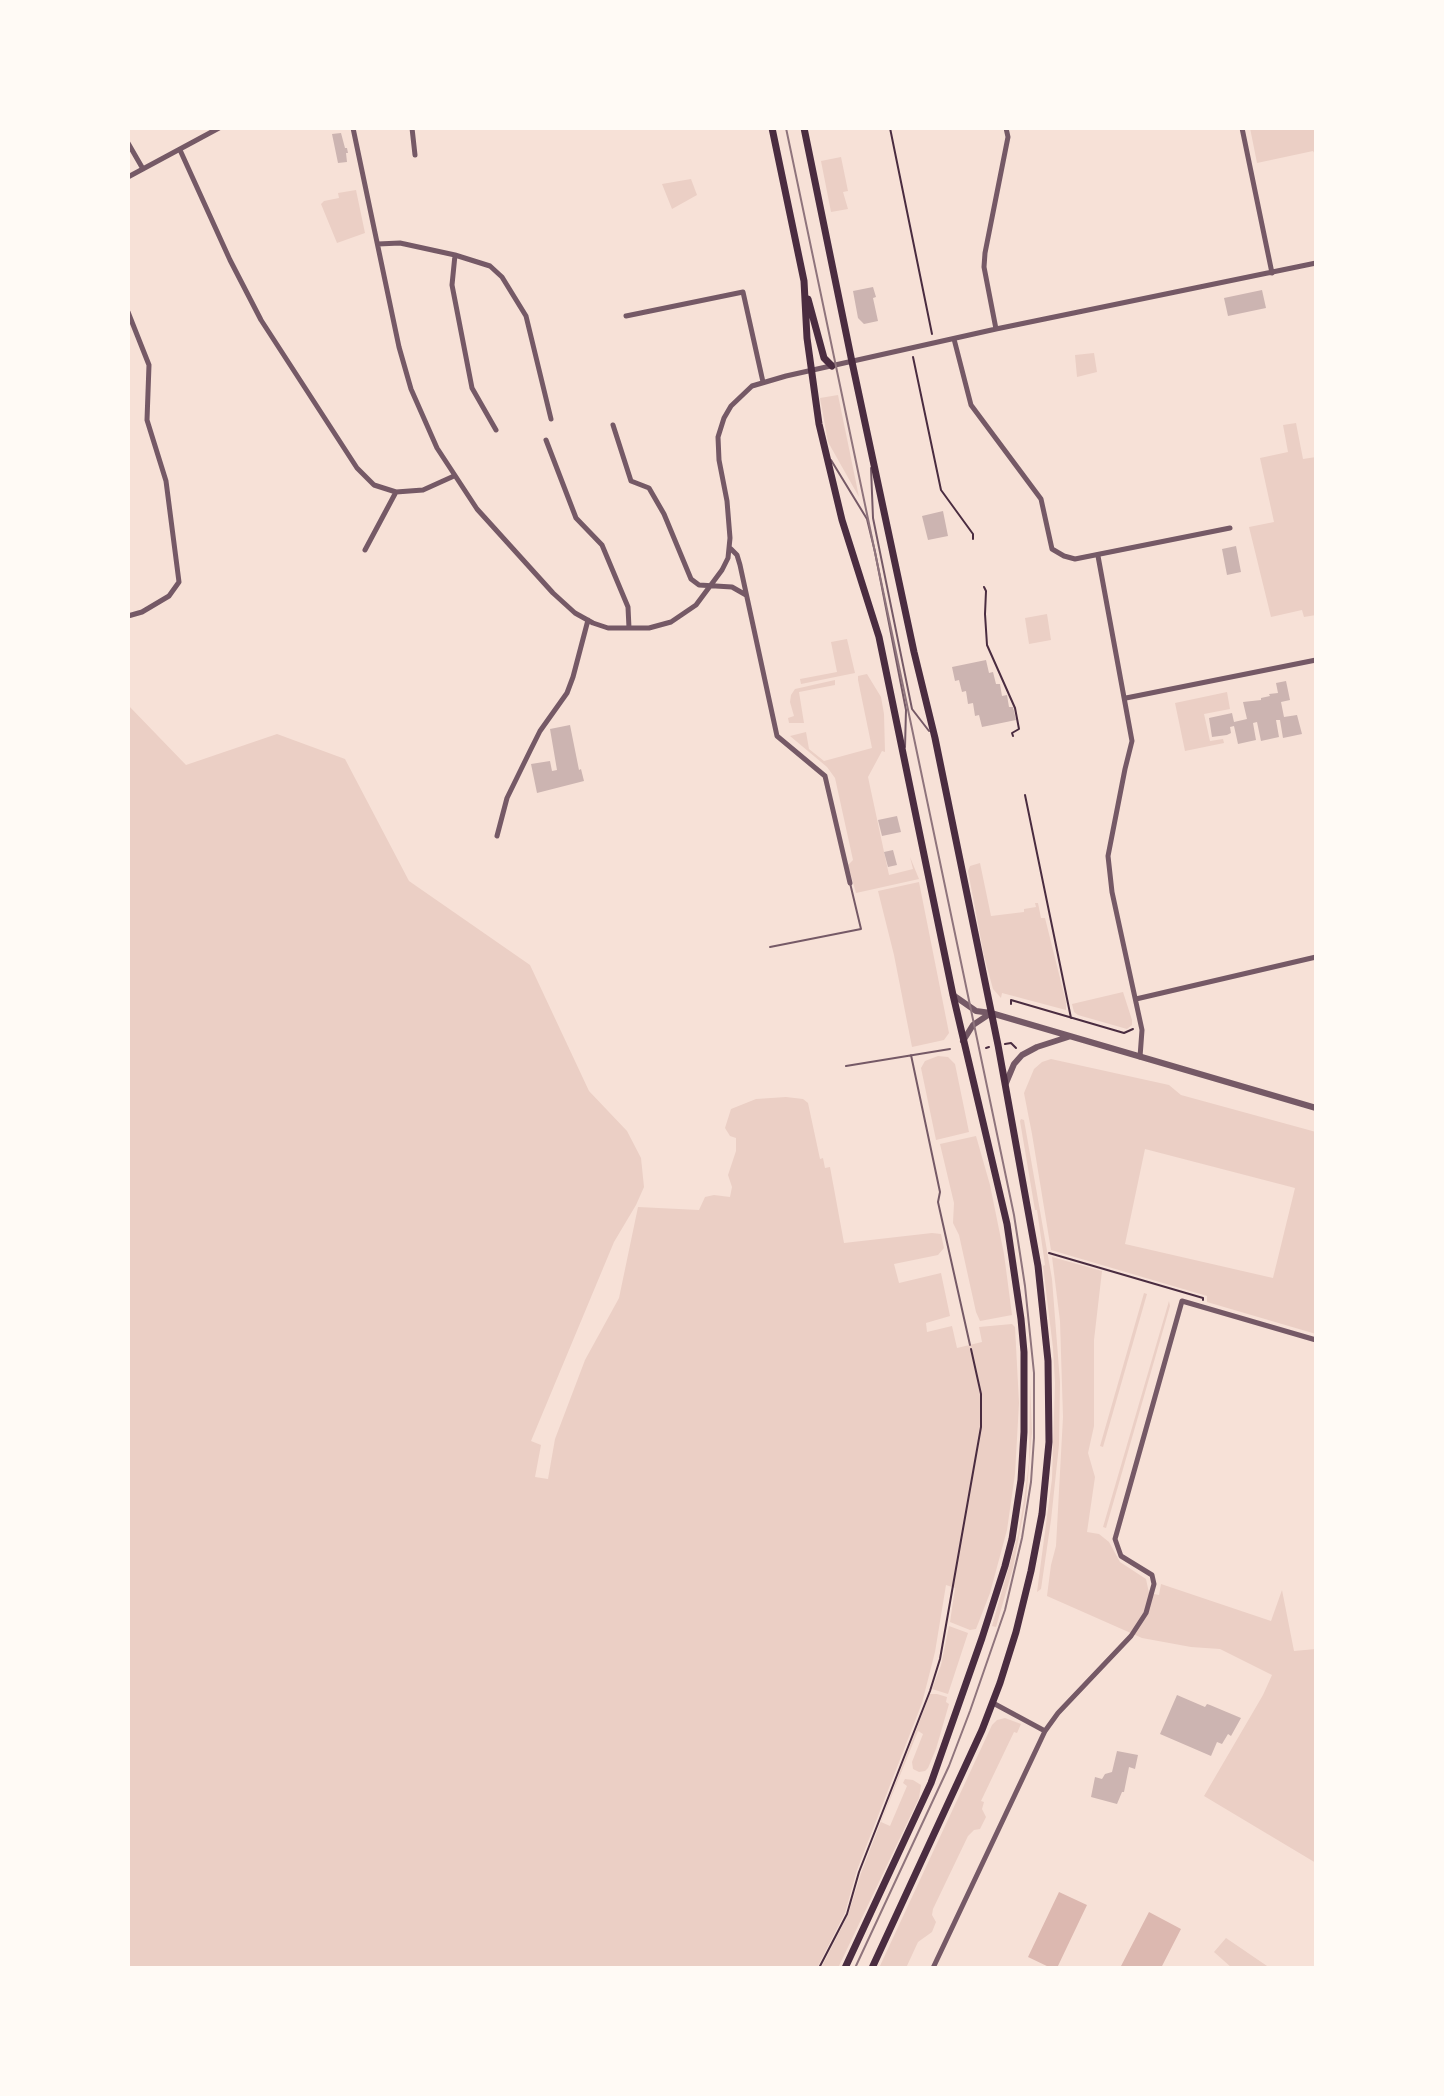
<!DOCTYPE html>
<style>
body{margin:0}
#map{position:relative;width:1444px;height:2096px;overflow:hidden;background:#f7e1d7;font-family:"IBM Plex Serif",serif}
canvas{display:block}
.frame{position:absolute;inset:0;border:130px solid #fffaf5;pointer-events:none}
</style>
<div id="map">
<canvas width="1444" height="2096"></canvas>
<div class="frame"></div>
</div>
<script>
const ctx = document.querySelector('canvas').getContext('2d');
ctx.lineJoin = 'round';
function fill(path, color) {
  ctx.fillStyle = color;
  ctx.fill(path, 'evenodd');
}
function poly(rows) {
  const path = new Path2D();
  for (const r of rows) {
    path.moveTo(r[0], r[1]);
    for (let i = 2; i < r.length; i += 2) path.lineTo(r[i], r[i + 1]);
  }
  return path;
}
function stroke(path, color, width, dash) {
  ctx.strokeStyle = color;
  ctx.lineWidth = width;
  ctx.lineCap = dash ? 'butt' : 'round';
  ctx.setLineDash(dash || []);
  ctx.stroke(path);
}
fill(poly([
 [1250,128,1316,128,1316,156,1313,151,1257,163],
 [841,157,848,191,843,192,848,209,831,212,821,161],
 [691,179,697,195,672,209,662,184],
 [356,190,365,233,337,243,321,204,324,201,339,198,338,193],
 [1094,353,1097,372,1077,377,1075,355],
 [838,395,859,497,828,442,820,398],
 [1296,423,1303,459,1316,457,1316,615,1304,617,1302,610,1271,617,1249,527,1274,522,1260,458,1288,452,1283,425],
 [1047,614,1051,640,1029,644,1025,618],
 [847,639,855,673,801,684,800,679,837,672,831,642],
 [867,674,881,697,884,714,885,752,882,751,868,777,889,875,913,869,910,857,919,879,856,893,848,865,853,860,835,778,827,767,790,736,806,732,809,749,824,761,872,748,858,680,858,676],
 [835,680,835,685,799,692,804,723,789,723,788,718,794,716,790,702,791,695,795,689],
 [1227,692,1230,709,1204,714,1210,741,1223,739,1224,743,1185,751,1175,703],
 [128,705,186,765,277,734,345,759,409,881,530,965,589,1091,627,1131,641,1158,644,1187,636,1205,614,1242,531,1441,541,1445,535,1477,548,1479,555,1439,585,1360,619,1298,638,1207,699,1210,705,1197,714,1195,730,1197,732,1187,728,1175,736,1151,736,1138,730,1136,725,1128,731,1109,756,1099,786,1097,803,1099,808,1103,820,1159,823,1158,825,1168,830,1167,844,1243,932,1233,941,1234,944,1248,938,1255,894,1264,899,1283,941,1273,950,1316,926,1323,927,1332,952,1326,957,1348,982,1342,979,1327,1012,1324,1015,1327,1019,1403,1015,1474,1007,1530,990,1593,976,1629,970,1630,950,1622,955,1588,946,1585,935,1652,922,1703,857,1870,845,1913,817,1968,128,1968],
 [980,863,991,916,1024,912,1024,909,1036,907,1035,903,1038,903,1041,918,1045,918,1066,1002,1066,1010,1002,993,1001,998,993,989,984,956,968,871,970,866],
 [919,882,949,1033,944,1040,912,1047,894,955,878,891],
 [1123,992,1132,1020,1132,1025,1127,1029,1078,1015,1074,1012,1072,1004],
 [938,1056,948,1057,955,1064,969,1132,936,1140,921,1068,925,1061],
 [1051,1059,1169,1085,1181,1095,1316,1132,1316,1334,1207,1302,1207,1296,1051,1250,1032,1134,1024,1093,1034,1069,1042,1062],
 [1145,1149,1295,1188,1273,1278,1125,1244],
 [1021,1119,1024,1120,1052,1279,1060,1382,1059,1445,1051,1520,1041,1589,1037,1592,1052,1479,1055,1383,1053,1348,1043,1266,1045,1265,1037,1210,1035,1210,1020,1121],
 [976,1136,990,1185,1004,1254,1012,1315,980,1321,976,1312,959,1235,953,1223,954,1203,940,1144],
 [1052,1257,1102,1271,1094,1340,1094,1426,1088,1453,1095,1477,1087,1532,1099,1534,1109,1542,1120,1562,1146,1579,1149,1593,1159,1595,1161,1584,1271,1621,1282,1590,1294,1651,1316,1649,1316,1863,1204,1796,1263,1695,1272,1675,1220,1649,1191,1647,1142,1638,1047,1596,1051,1565,1056,1546,1063,1417,1060,1321],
 [1144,1293,1147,1294,1103,1447,1100,1446],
 [1169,1301,1170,1306,1106,1528,1103,1527],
 [1030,1381,1032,1432,1026,1500,1013,1568,996,1627,992,1626,1018,1535,1024,1500,1029,1462],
 [949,1626,968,1633,948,1694,932,1689,941,1665],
 [930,1694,937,1694,947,1697,946,1702,949,1704,936,1749,928,1768,925,1771,919,1772,913,1769,912,1762,923,1734,918,1731,881,1822,890,1826,907,1786,903,1783,905,1779,913,1780,921,1785,919,1798,838,1968,821,1968,848,1915,861,1873],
 [1005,1718,1021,1724,1017,1733,1014,1732,981,1801,984,1802,982,1809,986,1817,980,1829,974,1830,968,1836,933,1909,932,1915,936,1922,932,1932,918,1942,906,1968,879,1968,992,1725,997,1720],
 [1226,1938,1270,1968,1232,1968,1214,1952]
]), '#ebcfc5');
fill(poly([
 [1059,1892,1087,1905,1057,1968,1051,1968,1028,1957],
 [1149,1912,1181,1929,1161,1968,1120,1968]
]), '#dcb8b0');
fill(poly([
 [341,133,345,148,347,148,348,153,346,153,347,162,338,163,332,134],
 [873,287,876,297,873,298,878,321,864,324,858,318,853,291],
 [1262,290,1266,308,1228,316,1224,298],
 [943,511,948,536,928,540,922,516],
 [1236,546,1241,572,1227,575,1222,549],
 [986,660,989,673,993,672,996,684,1000,684,1002,696,1007,695,1009,707,1013,707,1016,720,982,727,979,715,975,716,973,703,968,704,966,691,962,692,959,680,955,681,952,667],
 [1286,681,1290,700,1281,702,1284,717,1297,715,1302,734,1283,738,1280,720,1276,720,1279,737,1261,741,1257,722,1253,723,1256,740,1238,744,1234,726,1230,727,1231,733,1227,735,1212,737,1209,718,1232,713,1234,722,1247,719,1243,702,1261,700,1261,698,1270,696,1269,694,1278,693,1276,683],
 [570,725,579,770,581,769,584,781,537,793,531,764,550,761,552,771,557,770,550,729],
 [897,816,901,832,882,836,878,820],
 [893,850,897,865,888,867,884,852],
 [1177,1695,1205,1707,1207,1704,1210,1705,1241,1718,1231,1736,1228,1734,1222,1744,1217,1742,1211,1756,1160,1734],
 [1117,1751,1138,1755,1135,1769,1129,1767,1124,1792,1122,1792,1117,1804,1091,1797,1095,1777,1102,1779,1105,1774,1112,1772]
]), '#ccb4b1');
stroke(poly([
 [890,128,932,334],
 [913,357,941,490,973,534,973,539],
 [984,587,986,591,985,614,987,645,1015,708,1019,729,1012,733,1013,736],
 [1025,795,1071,1018],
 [1011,1004,1011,1000,1124,1033,1133,1029],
 [1005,1044,1011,1043,1016,1048],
 [986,1048,989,1047],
 [1049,1253,1203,1298,1203,1300],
 [819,1968,847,1914,859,1872,930,1691,940,1659,981,1427,981,1394,971,1349]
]), '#4a2c40', 2);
stroke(poly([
 [831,460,867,519,875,552,906,710,905,747],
 [871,468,873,518,912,709,929,731],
 [770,947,861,929,850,883],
 [911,1055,940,1192,938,1202,970,1345],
 [846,1066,950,1049]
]), '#755966', 2);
stroke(poly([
 [353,128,399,347,411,389,437,448,477,509,553,593,575,613,593,623,608,628,649,628,671,622,696,605,722,570,728,558,730,538,727,501,719,460,718,437,724,418,731,406,752,386,786,376,996,329,1316,263],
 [412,128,415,155],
 [1242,128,1272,273],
 [128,143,143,169],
 [180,150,230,260,261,320,357,468,374,485,396,492,423,490,454,476],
 [128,177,219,128],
 [378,244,400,243,455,255,490,266,502,277,526,316,551,419],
 [455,255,452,285,472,388,496,430],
 [128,312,149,365,147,420,166,481,179,582,169,596,142,612,128,616],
 [626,316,743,292,763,382],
 [996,329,984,267,985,253,1008,137,1006,128],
 [954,339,971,405,1041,499,1052,549,1064,556,1075,559,1230,528],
 [613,425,631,481,649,488,664,514,691,579,699,585,732,587,746,595],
 [546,440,576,518,602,545,628,607,629,628],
 [731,549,737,555,740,565,777,736,825,776,850,883],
 [365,550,396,492],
 [1098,556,1132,741,1125,769,1108,856,1112,892,1142,1030,1140,1057],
 [1126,698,1316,660],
 [497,836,507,798,530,751,540,731,567,693,573,677,588,620],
 [1136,999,1316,957],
 [993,1703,1045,1731],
 [933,1968,1045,1731,1058,1713,1131,1636,1146,1613,1154,1584,1152,1575,1121,1556,1115,1539,1182,1301,1316,1340]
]), '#755966', 5);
stroke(poly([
 [953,995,976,1011,991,1013,1316,1108],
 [963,1041,973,1025,991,1013],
 [1006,1083,1014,1064,1022,1055,1037,1047,1068,1037]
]), '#755966', 6);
stroke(poly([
 [772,128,804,281,807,338,819,424,842,520,879,637,953,995,1007,1224,1021,1319,1024,1352,1024,1432,1021,1480,1012,1539,1005,1566,982,1638,931,1783,845,1968],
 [804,128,852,362,914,652,935,738,998,1045,1038,1266,1048,1361,1049,1442,1042,1514,1031,1571,1016,1632,1000,1683,982,1730,872,1968],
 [808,299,824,358,832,366]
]), '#4a2c40', 7);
stroke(poly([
 [786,128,1014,1215,1025,1286,1034,1373,1034,1438,1031,1482,1022,1538,1005,1610,970,1711,949,1766,855,1968]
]), '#8f747c', 2);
</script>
